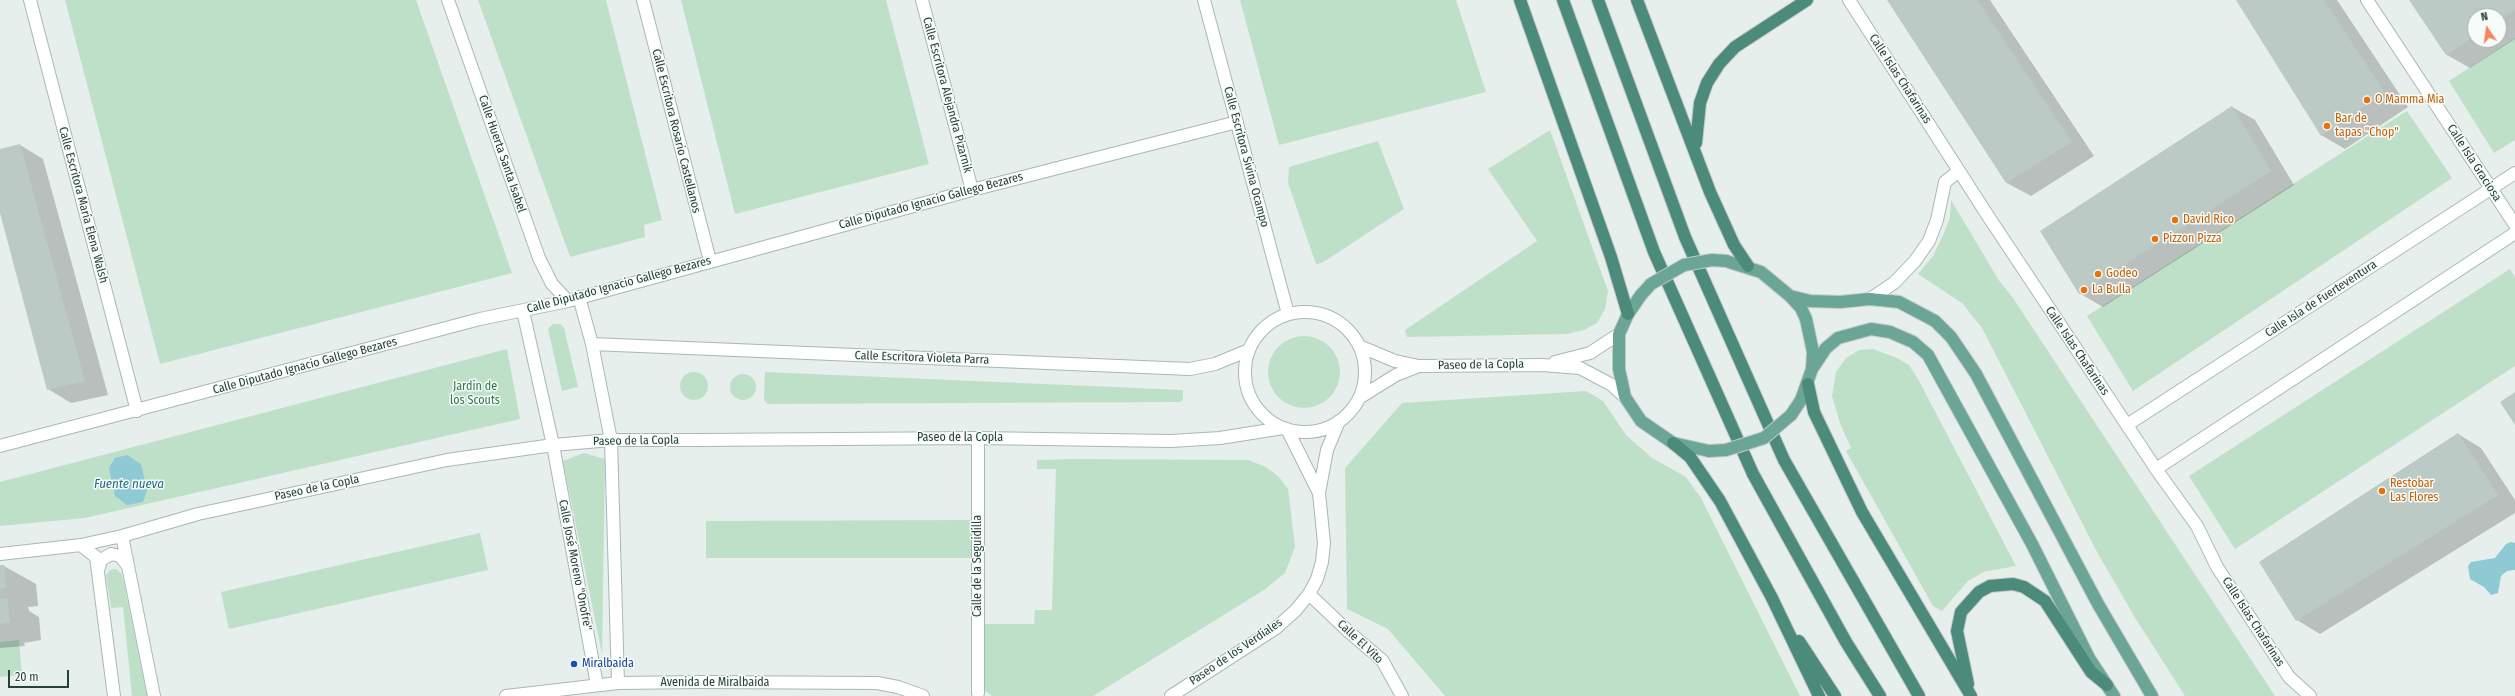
<!DOCTYPE html>
<meta charset="utf-8">
<style>
body{margin:0}
#map{position:relative;width:2515px;height:696px;overflow:hidden;background:#e6efeb;font-family:"Fira Sans Condensed",sans-serif}
canvas{display:block}
.north{position:absolute;left:2467px;top:8px;width:40px;height:40px;box-sizing:border-box;background:#f7fbf9;border:1px solid #a3b1ad;border-radius:50%;rotate:347deg;font-size:11px;font-weight:700;line-height:16px;text-align:center;color:#24423a}
.north::after{content:'';display:block;margin:auto;width:14px;height:18px;background:#f4845f;clip-path:polygon(50% 0,100% 100%,50% 72%,0 100%)}
.scale{position:absolute;left:8px;top:670px;width:61px;height:18px;box-sizing:border-box;border:2px solid #24423a;border-top:0;padding-left:5px;font-size:12px;line-height:14px;white-space:nowrap;color:#24423a;-webkit-text-stroke:3px #f7fbf9;paint-order:stroke}
</style>
<div id="map">
<canvas width="2515" height="696"></canvas>
<div class="north">N</div>
<div class="scale">20 m</div>
</div>
<script>
const ctx = document.querySelector('canvas').getContext('2d');
ctx.lineJoin = 'round';
function fill(path, color) {
  ctx.fillStyle = color;
  ctx.fill(path, 'evenodd');
}
function poly(rows) {
  const path = new Path2D();
  for (const r of rows) {
    if (r.length === 3) {
      path.moveTo(r[0] + r[2], r[1]);
      path.arc(r[0], r[1], r[2], 0, 2 * Math.PI);
      continue;
    }
    path.moveTo(r[0], r[1]);
    for (let i = 2; i < r.length; i += 2) path.lineTo(r[i], r[i + 1]);
  }
  return path;
}
function stroke(path, color, width, dash) {
  ctx.strokeStyle = color;
  ctx.lineWidth = width;
  ctx.lineCap = dash ? 'butt' : 'round';
  ctx.setLineDash(dash || []);
  ctx.stroke(path);
}
function drawText(font, color, halo, rows, align = 'center') {
  ctx.font = font + ' "Fira Sans Condensed",sans-serif';
  ctx.lineWidth = 3;
  ctx.setLineDash([]);
  ctx.textBaseline = 'middle';
  ctx.strokeStyle = halo;
  ctx.fillStyle = color;
  for (const [text, x, y, turn = 0] of rows) {
    ctx.save();
    ctx.translate(x, y);
    ctx.rotate((+turn || 0) * Math.PI / 180);
    ctx.textAlign = isNaN(turn) ? turn : align;
    if (halo) ctx.strokeText(text, 0, 0);
    ctx.fillText(text, 0, 0);
    ctx.restore();
  }
}
fill(poly([
 [65,0,416,0,512,273,160,364],
 [478,0,606,0,662,220,644,225,645,237,570,257],
 [681,0,886,0,929,164,735,214],
 [1240,0,1456,0,1486,92,1279,145],
 [2515,38,2515,140,2494,153,2449,81],
 [2407,111,2452,178,2133,391,2087,316],
 [1550,130,1608,291,1605,309,1597,323,1584,330,1567,334,1407,337,1405,330,1537,241,1488,169],
 [1378,141,1404,209,1322,263,1316,264,1288,183,1289,167],
 [1951,200,1998,279,2013,298,2275,696,2185,696,2134,616,2097,552,1982,328,1962,303,1918,274,1933,256,1944,233,1950,218],
 [2510,269,2515,277,2515,366,2235,549,2189,476],
 [553,324,561,324,564,328,578,387,562,391,548,329],
 [1304,372,36],
 [507,349,520,419,85,518,0,526,0,482],
 [1873,349,1897,358,1909,365,1918,379,2016,566,1983,572,1968,581,1942,611,1933,606,1846,451,1851,448,1840,423,1832,396,1836,372,1846,358,1859,350],
 [694,386,14],
 [765,372,1183,390,1183,400,1180,402,767,404,764,400],
 [743,387,13],
 [1586,391,1603,401,1626,435,1652,458,1686,477,1701,498,1800,696,1445,696,1388,629,1347,609,1345,468,1402,403],
 [584,453,605,459,602,654,563,461],
 [1072,459,1248,460,1266,467,1279,477,1288,489,1295,547,1285,573,1264,590,1093,696,992,696,983,689,983,624,1034,624,1035,610,1052,610,1056,469,1037,469,1037,460],
 [971,520,971,558,706,558,706,521],
 [480,533,488,570,229,629,221,592],
 [116,569,122,574,147,696,132,696,123,607,111,608,106,575,110,570],
 [19,640,22,675,0,677,0,642]
]), '#bfe0c8');
fill(poly([
 [127,455,141,464,147,490,143,502,127,505,115,496,109,468,115,458],
 [2511,542,2515,543,2515,570,2507,571,2501,576,2498,593,2491,595,2484,587,2470,579,2468,566,2471,562,2495,558,2506,544]
]), '#8ec9d4');
fill(poly([
 [1888,0,1990,0,2094,156,2031,196,2007,183],
 [2237,0,2337,0,2408,107,2345,149,2321,135],
 [2410,0,2515,0,2515,39,2470,68,2447,55],
 [2475,16,2499,16,2499,40,2475,40],
 [2232,107,2255,120,2294,185,2103,307,2079,293],
 [20,145,43,159,108,395,71,403,48,389,0,209,0,150],
 [2458,434,2481,448,2515,500,2515,513,2320,634,2297,620],
 [0,566,4,566,36,584,38,606,28,607,29,611,39,617,41,640,24,643,25,646,0,648]
]), '#0003');
fill(poly([
 [1887,0,1977,0,2072,142,2006,183],
 [2236,0,2324,0,2385,93,2321,136],
 [2409,0,2515,0,2515,10,2499,21,2499,16,2475,16,2475,36,2446,55],
 [2232,106,2271,171,2079,294,2040,231],
 [20,144,85,381,47,390,0,213,0,149],
 [2515,392,2515,425,2500,402],
 [2458,433,2498,495,2296,621,2259,562],
 [0,565,4,565,6,588,0,589],
 [0,598,7,598,10,622,0,624]
]), '#bbcac4');
const pedestrian = poly([
 [643,0,710,261],
 [922,0,972,190],
 [978,438,978,693]
]);
const minor = poly([
 [30,0,137,411],
 [448,0,539,258,552,284,568,301],
 [1849,0,1988,216,2156,469,2197,526,2217,567,2289,677,2310,696],
 [2367,0,2515,225],
 [579,297,592,344,611,440,618,683],
 [1870,299,1894,283,1915,261,1929,241,1937,220,1945,182,1959,171],
 [523,311,553,445,597,685],
 [592,344,1190,369,1215,364,1249,350],
 [2127,425,2515,173],
 [0,446,480,319,568,301,972,190,1237,122],
 [2156,469,2515,233],
 [122,536,154,696],
 [81,545,96,557,114,696],
 [0,554,81,545,122,536,198,514,447,460,553,445,611,440,699,440,978,438,1171,441,1220,438,1283,428],
 [98,571,101,560,111,554,120,556,128,566],
 [1309,594,1349,632,1382,660,1402,696]
]);
const tertiary = poly([
 [1204,0,1288,314],
 [1305,372,60],
 [1359,346,1395,361,1419,366,1542,365,1580,368,1612,385,1625,397],
 [1555,362,1590,353,1619,334],
 [1359,398,1396,375,1419,366],
 [1287,429,1319,493],
 [506,696,618,683,701,682,877,683,898,687,923,696],
 [1171,696,1276,628,1296,610,1309,594,1317,579,1322,562,1324,543,1319,493,1327,450,1339,421]
]);
const primary = poly([
 [1726,261,1761,272,1790,296,1801,308,1806,319,1813,352,1812,369,1801,400,1791,415],
 [1641,295,1628,314,1619,334,1619,369,1625,397,1641,421,1673,443,1709,451],
 [1790,296,1810,301,1840,302,1870,299,1899,302,1935,321,1951,337,1976,374,2098,604,2152,696],
 [1812,369,1826,348,1838,338,1871,329,1890,332,1913,342,1928,355,2032,544,2089,658,2114,696]
]);
const trunk = poly([
 [1520,0,1611,257,1628,314],
 [1563,0,1654,252,1753,474,1846,642,1880,696],
 [1598,0,1685,237,1784,460,1919,696],
 [1637,0,1710,192,1734,245,1748,266],
 [1696,143,1700,103,1707,83,1719,64,1735,47,1807,0],
 [1808,384,1814,412,1862,512,1971,696],
 [1673,443,1690,457,1720,501,1772,598,1819,696],
 [1799,641,1835,696],
 [1968,684,1957,631,1961,612,1979,592,1990,586,2013,584,2024,587,2045,601,2091,672,2107,685]
]);
stroke(pedestrian, '#a8b8b2', 14);
stroke(minor, '#a8b8b2', 14);
stroke(tertiary, '#a8b8b2', 14);
stroke(primary, '#c2cac8', 14);
stroke(trunk, '#c2cac8', 14);
stroke(pedestrian, '#fff', 12);
stroke(minor, '#fff', 12);
stroke(tertiary, '#fff', 12);
stroke(primary, '#6aa596', 12);
stroke(trunk, '#4c8a7c', 12);
const primaryBridge = poly([
 [1641,295,1651,284,1684,265,1712,260,1726,261],
 [1709,451,1726,450,1764,438,1791,415]
]);
stroke(primaryBridge, '#c2cac8', 14, []);
stroke(primaryBridge, '#6aa596', 12);
for (const [x, y, r, color] of [
 [2367,100,4,"#e8710a"],
 [2327,126,4,"#e8710a"],
 [2175,220,4,"#e8710a"],
 [2155,239,4,"#e8710a"],
 [2098,274,4,"#e8710a"],
 [2084,290,4,"#e8710a"],
 [2382,491,4,"#e8710a"],
 [574,664,4,"#1a4fb4"]
]) {
  const dot = new Path2D();
  dot.arc(x, y, r, 0, 2 * Math.PI);
  ctx.fillStyle = color;
  ctx.fill(dot);
  stroke(dot, '#f7fbf9', 1.5);
}
drawText('12px', '#24423a', '#f7fbf9', [
 ["Calle Islas Chafarinas",1900,79,57],
 ["Calle Escritora Alejandra Pizarnik",947,95,75],
 ["Calle Escritora Rosario Castellanos",676,131,76],
 ["Calle Huerta Santa Isabel",502,154,71],
 ["Calle Escritora Sivina Ocampo",1246,157,75],
 ["Calle Isla Graciosa",2474,163,57],
 ["Calle Diputado Ignacio Gallego Bezares",931,201,-15],
 ["Calle Escritora María Elena Walsh",83,205,75],
 ["Calle Diputado Ignacio Gallego Bezares",619,285,-15],
 ["Calle Isla de Fuerteventura",2321,299,-33],
 ["Calle Islas Chafarinas",2077,351,56],
 ["Calle Escritora Violeta Parra",922,358,2],
 ["Paseo de la Copla",1481,365,-1],
 ["Calle Diputado Ignacio Gallego Bezares",305,366,-15],
 ["Paseo de la Copla",960,438],
 ["Paseo de la Copla",636,441,-1],
 ["Paseo de la Copla",317,488,-12],
 ["Calle José Moreno \"Onofre\"",575,565,79],
 ["Calle de la Seguidilla",978,566,-90],
 ["Calle Islas Chafarinas",2253,622,57],
 ["Calle El Vito",1360,642,43],
 ["Paseo de los Verdiales",1236,652,-34],
 ["Avenida de Miralbaida",715,683]
]);
drawText('12px', '#c56008', '#f7fbf9', [
 ["O Mamma Mia",2375,100],
 ["Bar de",2335,119],
 ["tapas \"Chop\"",2335,133],
 ["David Rico",2183,220],
 ["Pizzon Pizza",2163,239],
 ["Godeo",2106,274],
 ["La Bulla",2092,290],
 ["Restobar",2390,484],
 ["Las Flores",2390,498]
], 'left');
drawText('12px', '#2d7a4b', '#f7fbf9', [
 ["Jardín de",475,387],
 ["los Scouts",475,401]
]);
drawText('12px', '#164399', '#f7fbf9', [
 ["Miralbaida",582,664]
], 'left');
drawText('italic 13px', '#1c6f80', '#f7fbf9', [
 ["Fuente nueva",129,484]
]);
</script>
